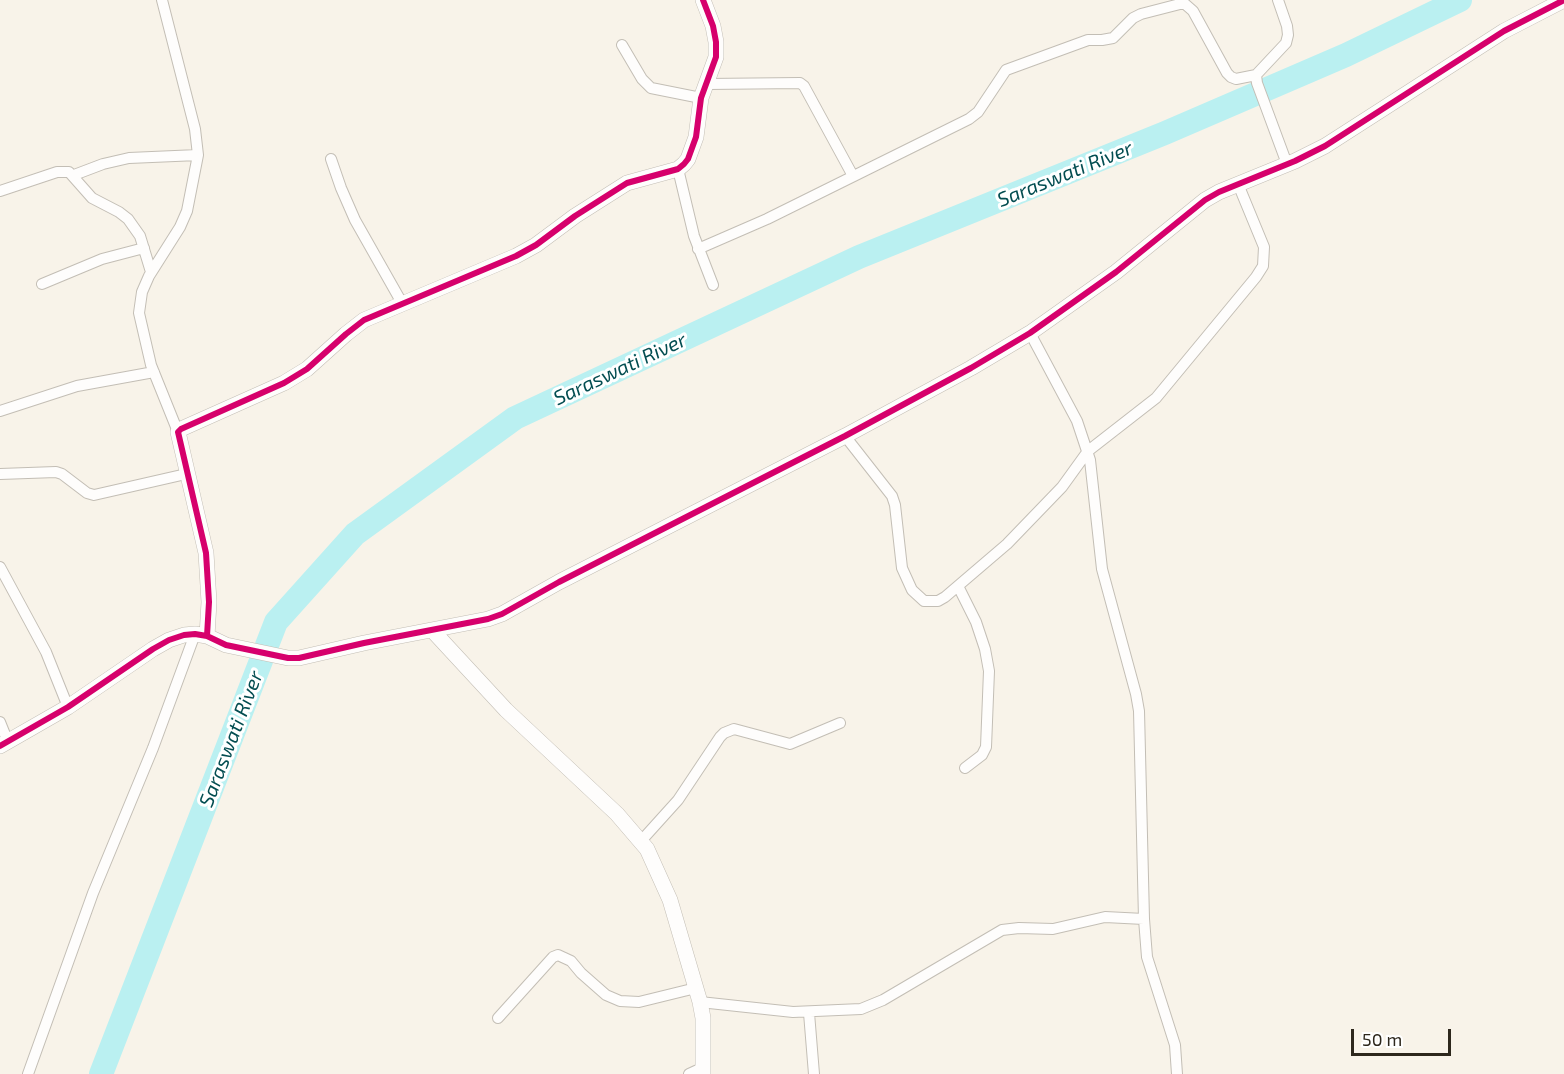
<!DOCTYPE html>
<style>
body{margin:0}
#map{position:relative;width:1564px;height:1074px;overflow:hidden;background:#f8f3e9;font-family:"Exo 2",sans-serif}
canvas{display:block}
.scale{position:absolute;left:1351px;top:1029px;width:100px;height:27px;box-sizing:border-box;border:3px solid #2d271c;border-top:0;padding-left:8px;font-size:18px;line-height:21px;white-space:nowrap;color:#2d271c;-webkit-text-stroke:4px #fff;paint-order:stroke}
</style>
<div id="map">
<canvas width="1564" height="1074"></canvas>
<div class="scale">50 m</div>
</div>
<script>
const ctx = document.querySelector('canvas').getContext('2d');
ctx.lineJoin = 'round';
function poly(rows) {
  const path = new Path2D();
  for (const r of rows) {
    path.moveTo(r[0], r[1]);
    for (let i = 2; i < r.length; i += 2) path.lineTo(r[i], r[i + 1]);
  }
  return path;
}
function stroke(path, color, width, dash) {
  ctx.strokeStyle = color;
  ctx.lineWidth = width;
  ctx.lineCap = dash ? 'butt' : 'round';
  ctx.setLineDash(dash || []);
  ctx.stroke(path);
}
function drawText(font, color, halo, rows, align = 'center') {
  ctx.font = font + ' "Exo 2",sans-serif';
  ctx.lineWidth = 6;
  ctx.setLineDash([]);
  ctx.textBaseline = 'middle';
  ctx.strokeStyle = halo;
  ctx.fillStyle = color;
  for (const [text, x, y, turn = 0] of rows) {
    ctx.save();
    ctx.translate(x, y);
    ctx.rotate((+turn || 0) * Math.PI / 180);
    ctx.textAlign = isNaN(turn) ? turn : align;
    if (halo) ctx.strokeText(text, 0, 0);
    ctx.fillText(text, 0, 0);
    ctx.restore();
  }
}
stroke(poly([
 [101,1074,276,622,355,534,515,418,859,257,1165,133,1346,55,1460,0]
]), '#baf0f1', 24);
const street = poly([
 [162,0,195,129,198,155,187,211,180,227,149,276,142,292,139,313,151,365,178,432],
 [1278,0,1287,26,1288,35,1286,43,1256,75,1257,83,1287,164],
 [622,45,642,79,651,88,701,98],
 [707,84,800,83,804,86,853,176],
 [331,159,341,188,355,220,402,303],
 [678,169,694,236,713,285],
 [74,175,103,164,129,158,198,155],
 [0,191,57,172,69,172,92,198,119,212,128,219,140,236,151,272],
 [698,249,767,219,969,119,978,112,1006,70,1088,40,1102,40,1113,38,1133,18,1141,14,1180,4,1185,4,1193,11,1227,73,1231,77,1236,79,1256,75],
 [42,284,102,259,144,248],
 [1030,333,1077,421,1090,460,1102,569,1136,694,1139,711,1144,919,1147,957,1175,1045,1177,1074],
 [0,411,77,386,154,372],
 [845,436,892,496,895,505,902,568,912,590,924,601,938,601,945,597,1007,544,1062,487,1088,451,1156,398,1256,277,1263,266,1264,247,1238,184],
 [0,474,56,472,62,474,87,493,94,495,186,474],
 [0,567,46,652,68,707],
 [958,586,976,622,985,649,989,671,986,747,982,755,965,768],
 [0,722,8,742],
 [641,841,678,800,720,737,724,733,734,729,790,744,840,723],
 [700,1002,793,1012,861,1009,883,1000,1002,930,1019,928,1053,929,1105,917,1144,919],
 [809,1013,814,1074],
 [498,1018,553,957,558,955,571,961,581,973,606,995,620,1001,639,1002,696,988],
 [28,1074,93,893,153,748,195,634],
 [689,1074,702,1068]
]);
const secondary = poly([
 [432,630,506,710,617,814,647,849,670,900,700,1002,703,1018,703,1074],
 [207,636,209,602,206,553,178,432,181,429,284,383,307,369,346,334,364,320,516,256,536,245,575,216,627,183,678,169,684,164,688,159,696,137,701,98,716,57,716,42,713,26,703,0],
 [0,746,68,707,153,649,169,640,184,635,195,634,207,636,226,645,288,658,299,658,364,643,488,619,502,614,559,582,845,436,971,368,1030,333,1116,272,1205,200,1219,192,1295,161,1325,146,1504,31,1564,0]
]);
stroke(street, '#c3beb5', 12);
stroke(secondary, '#c3beb5', 16);
stroke(street, '#fefdfc', 10);
stroke(secondary, '#fefdfc', 15);
stroke(poly([
 [207,636,209,602,206,553,178,432,181,429,284,383,307,369,346,334,364,320,516,256,536,245,575,216,627,183,678,169,684,164,688,159,696,137,701,98,716,57,716,42,713,26,703,0],
 [0,746,68,707,153,649,169,640,184,635,195,634,207,636,226,645,288,658,299,658,364,643,488,619,502,614,559,582,845,436,971,368,1030,333,1116,272,1205,200,1219,192,1295,161,1325,146,1504,31,1564,0]
]), '#d6006c', 6);
drawText('italic 20px', '#034d51', '#fff', [
 ["Saraswati River",1065,174,-22],
 ["Saraswati River",620,369,-25],
 ["Saraswati River",231,739,-69]
]);
</script>
